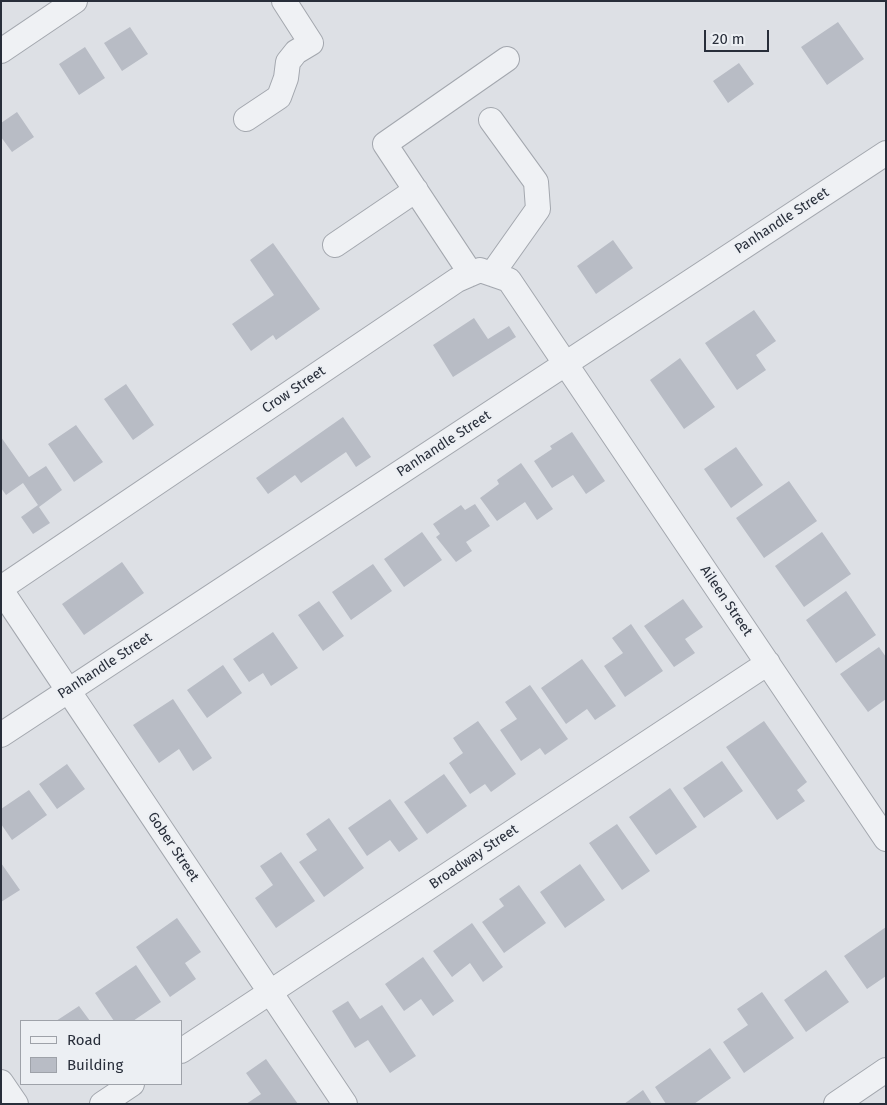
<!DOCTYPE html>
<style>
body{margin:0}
#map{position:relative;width:887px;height:1105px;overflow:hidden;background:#dde0e5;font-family:"Fira Sans",sans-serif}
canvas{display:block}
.frame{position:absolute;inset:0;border:2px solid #282e3a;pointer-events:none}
.legend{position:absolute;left:20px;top:1020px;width:162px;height:65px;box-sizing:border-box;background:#eceff3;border:1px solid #9ea2a9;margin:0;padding:6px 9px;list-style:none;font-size:15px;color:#282e3a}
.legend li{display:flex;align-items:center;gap:10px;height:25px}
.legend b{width:25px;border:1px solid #9ea2a9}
.scale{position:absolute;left:704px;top:30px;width:65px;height:22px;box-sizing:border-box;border:2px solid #282e3a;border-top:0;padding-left:6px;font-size:15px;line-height:18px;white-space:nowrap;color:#282e3a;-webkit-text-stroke:4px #eceff3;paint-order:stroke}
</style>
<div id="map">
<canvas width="887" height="1105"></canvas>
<div class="frame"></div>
<ul class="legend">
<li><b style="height:6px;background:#eff1f4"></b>Road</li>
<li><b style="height:14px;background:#b8bcc5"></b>Building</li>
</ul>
<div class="scale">20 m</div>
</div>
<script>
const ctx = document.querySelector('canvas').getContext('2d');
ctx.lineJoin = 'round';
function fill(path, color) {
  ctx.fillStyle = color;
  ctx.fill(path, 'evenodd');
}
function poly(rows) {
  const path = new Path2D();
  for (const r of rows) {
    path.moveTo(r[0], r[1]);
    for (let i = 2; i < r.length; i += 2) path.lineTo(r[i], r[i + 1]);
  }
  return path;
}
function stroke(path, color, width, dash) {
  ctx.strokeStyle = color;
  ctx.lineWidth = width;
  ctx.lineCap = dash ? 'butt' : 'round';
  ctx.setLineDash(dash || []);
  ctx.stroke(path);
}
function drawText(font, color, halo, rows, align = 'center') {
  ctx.font = font + ' "Fira Sans",sans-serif';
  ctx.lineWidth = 4;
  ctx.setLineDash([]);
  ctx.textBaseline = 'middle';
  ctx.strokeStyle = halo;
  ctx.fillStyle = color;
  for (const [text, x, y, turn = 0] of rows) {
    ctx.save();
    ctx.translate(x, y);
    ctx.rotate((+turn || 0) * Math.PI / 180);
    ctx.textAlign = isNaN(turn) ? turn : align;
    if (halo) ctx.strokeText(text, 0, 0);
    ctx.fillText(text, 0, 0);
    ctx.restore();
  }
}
fill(poly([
 [838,22,864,59,827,85,801,47],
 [130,27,148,54,122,71,104,43],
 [85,47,105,78,79,95,59,64],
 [739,63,754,84,728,103,713,81],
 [17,112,34,137,12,152,1,137,1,123],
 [613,240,633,268,596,294,577,266],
 [273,243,320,309,276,340,273,335,251,351,232,324,274,295,250,260],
 [754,310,776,341,756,355,766,370,737,390,705,343],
 [474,318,488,339,509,326,516,337,453,377,433,345],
 [680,358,715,407,684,429,650,380],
 [126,384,154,425,133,440,104,399],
 [343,417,371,457,356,467,346,452,301,483,295,475,268,494,256,478],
 [76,425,103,462,74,482,48,444],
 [572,432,605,481,586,494,573,475,552,488,534,461,552,449,550,446],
 [1,437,29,477,46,466,62,490,39,507,50,523,33,534,21,517,38,505,23,483,6,495,1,488],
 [736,447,763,485,731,508,704,469],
 [521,463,553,509,537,520,525,502,497,521,480,498,499,484,497,480],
 [789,481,817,521,764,558,736,518],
 [475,504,490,526,466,542,472,551,456,562,436,537,440,534,433,524,461,505,465,510],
 [422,532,442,560,404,587,384,559],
 [822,532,851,574,804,607,775,566],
 [122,562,144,593,84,635,62,604],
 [373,564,392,591,351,620,332,592],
 [846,591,876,635,836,663,806,620],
 [683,599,703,627,685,639,695,653,674,667,644,626],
 [319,601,344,636,323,651,298,615],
 [631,624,663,671,625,697,604,666,623,653,612,638],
 [273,632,298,668,271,686,263,673,249,682,233,659],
 [879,647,886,657,886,699,868,712,840,674],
 [582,659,616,706,595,720,587,709,566,724,541,688],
 [223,665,242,693,207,718,187,690],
 [530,685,568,739,545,755,540,748,521,761,500,730,517,719,505,702],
 [173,699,212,758,193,771,179,749,159,763,133,725],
 [478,721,516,774,491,792,485,784,470,794,449,763,463,753,453,738],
 [764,721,807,782,797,790,805,801,777,820,726,747],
 [722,761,743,791,704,818,683,788],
 [67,764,85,789,57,809,39,784],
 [444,774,467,806,427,834,404,802],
 [670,788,697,827,656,855,629,817],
 [29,790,47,815,12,840,1,824,1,809],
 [390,799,418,839,399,852,390,840,367,856,348,828],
 [329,818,364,868,324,897,299,862,317,850,306,834],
 [617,824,650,871,622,890,589,843],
 [281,852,315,901,276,928,255,898,273,885,260,866],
 [1,863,20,890,1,902],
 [580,864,605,900,565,928,540,892],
 [519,885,546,923,504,953,482,922,504,906,499,899],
 [177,918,201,952,185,963,196,979,170,997,136,947],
 [472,923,503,967,483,982,470,963,452,977,433,951],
 [886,927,886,976,867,989,844,956],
 [423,957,454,1001,433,1016,421,999,404,1011,385,984],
 [136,965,161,1002,133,1021,114,1021,95,993],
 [826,970,849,1002,806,1032,784,1000],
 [762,992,794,1038,744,1073,723,1042,748,1025,737,1009],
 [348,1001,360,1019,382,1005,416,1056,390,1073,368,1040,355,1048,332,1011],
 [79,1006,90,1021,56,1021],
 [710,1048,731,1078,694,1104,666,1104,655,1087],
 [266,1059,298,1104,246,1104,261,1094,246,1073],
 [643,1090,652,1104,624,1104]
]), '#b8bcc5');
const minor = poly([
 [1,51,75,1],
 [246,119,279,97,286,78,288,62,296,52,311,43,284,1],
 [491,120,536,182,538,209,492,274],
 [335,245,416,190],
 [471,274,385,144,507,59],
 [1,588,457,280,480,270,509,280,886,839],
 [1,590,345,1104],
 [1,735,886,153],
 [181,1051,768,663],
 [1,1082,16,1104],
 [102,1104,132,1084],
 [836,1104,886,1070]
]);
stroke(minor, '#a3a7ae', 26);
stroke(minor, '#eff1f4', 24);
drawText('14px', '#282e3a', '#eceff3', [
 ["Panhandle Street",782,221,-33],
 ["Crow Street",294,390,-34],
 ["Panhandle Street",444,444,-33],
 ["Aileen Street",726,601,56],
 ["Panhandle Street",105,666,-33],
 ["Gober Street",173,847,56],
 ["Broadway Street",474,857,-34]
]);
</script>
